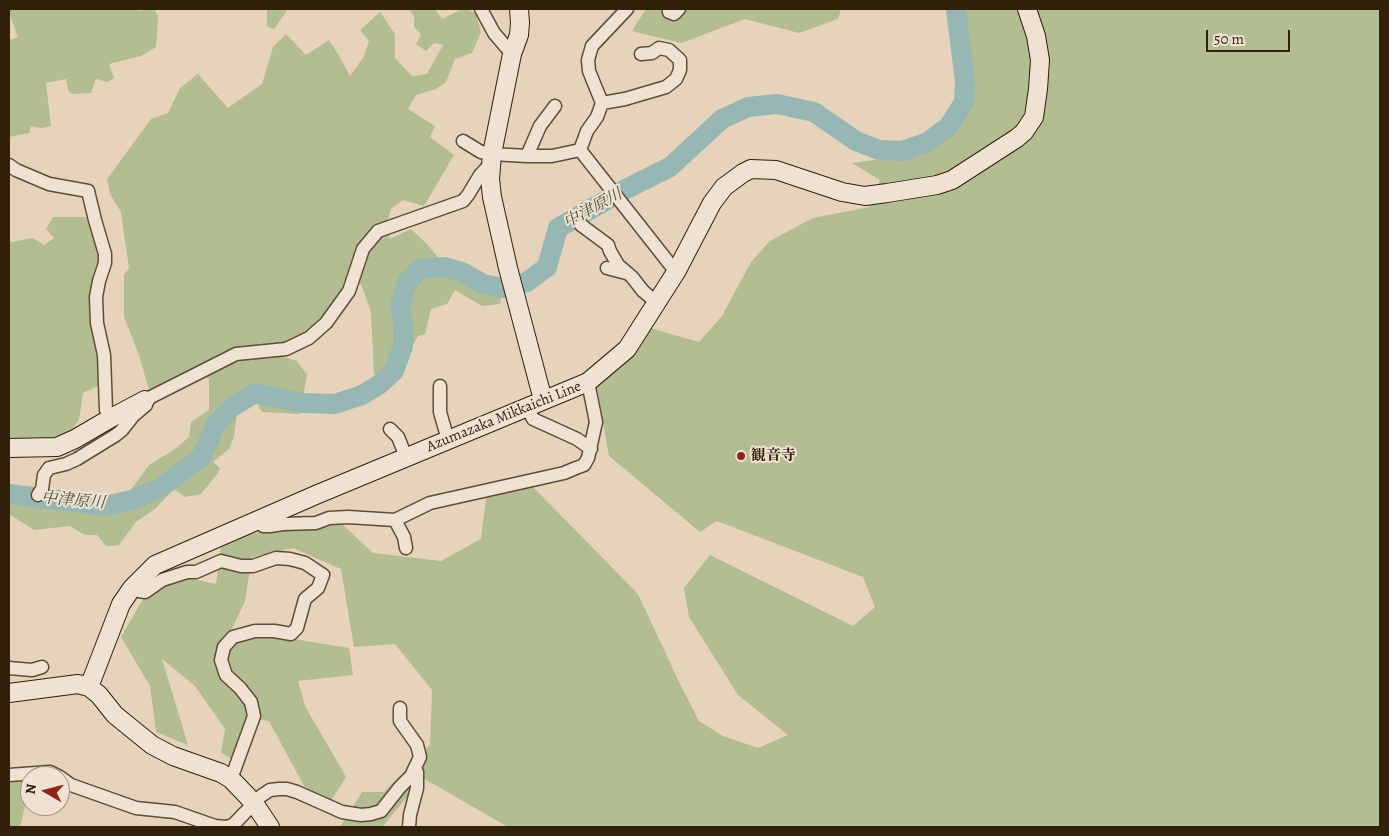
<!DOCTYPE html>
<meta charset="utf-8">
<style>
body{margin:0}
#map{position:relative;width:1389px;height:836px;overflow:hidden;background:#e6d3b9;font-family:Alegreya,serif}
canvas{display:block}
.frame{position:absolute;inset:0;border:10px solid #32200b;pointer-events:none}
.north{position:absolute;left:20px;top:766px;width:50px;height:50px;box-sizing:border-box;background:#efe2d2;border:1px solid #a39482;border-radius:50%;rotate:278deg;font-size:14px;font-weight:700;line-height:20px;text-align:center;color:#32200b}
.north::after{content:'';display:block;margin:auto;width:18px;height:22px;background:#8f2418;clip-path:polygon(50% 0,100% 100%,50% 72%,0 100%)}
.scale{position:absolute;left:1206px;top:30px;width:84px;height:22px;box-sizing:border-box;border:2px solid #32200b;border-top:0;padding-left:6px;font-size:15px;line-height:18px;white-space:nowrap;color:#32200b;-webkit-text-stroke:4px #efe2d2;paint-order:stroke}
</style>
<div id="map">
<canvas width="1389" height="836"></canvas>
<div class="frame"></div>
<div class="north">N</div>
<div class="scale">50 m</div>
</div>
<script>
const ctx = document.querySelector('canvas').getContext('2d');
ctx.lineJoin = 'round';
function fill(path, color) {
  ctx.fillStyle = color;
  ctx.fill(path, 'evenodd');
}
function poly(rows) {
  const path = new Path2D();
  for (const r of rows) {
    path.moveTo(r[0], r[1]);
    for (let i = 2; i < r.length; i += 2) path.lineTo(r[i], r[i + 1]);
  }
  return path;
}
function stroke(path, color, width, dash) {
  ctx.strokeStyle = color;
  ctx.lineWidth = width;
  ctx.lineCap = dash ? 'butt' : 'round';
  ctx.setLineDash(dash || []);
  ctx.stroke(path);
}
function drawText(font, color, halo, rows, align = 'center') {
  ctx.font = font + ' Alegreya,"Noto Serif JP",serif';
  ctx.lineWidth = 4;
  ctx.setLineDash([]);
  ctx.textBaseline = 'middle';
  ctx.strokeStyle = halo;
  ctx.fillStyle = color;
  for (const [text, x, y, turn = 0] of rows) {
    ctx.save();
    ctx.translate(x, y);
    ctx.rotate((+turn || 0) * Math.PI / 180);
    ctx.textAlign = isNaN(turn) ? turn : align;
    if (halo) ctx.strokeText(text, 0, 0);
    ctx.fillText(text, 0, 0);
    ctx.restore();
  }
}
fill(poly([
 [9,9,138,9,138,11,154,9,158,16,156,47,141,56,109,64,114,78,107,82,96,79,91,93,73,94,69,92,66,79,46,83,51,126,42,128,31,126,29,133,9,137,9,40,18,37,9,13],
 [267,9,288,9,274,29,267,26],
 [409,9,435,9,442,19,462,9,467,9,476,14,481,32,472,53,455,59,446,82,436,89,416,95,408,109,435,126,430,137,454,155,424,206,403,200,391,209,387,223,390,239,411,229,426,243,455,278,502,293,500,304,482,306,455,290,447,304,431,309,425,334,418,336,413,345,407,326,393,331,397,351,391,367,374,375,371,312,361,284,348,278,341,294,318,324,287,344,277,355,297,361,307,375,300,414,262,412,256,401,249,402,237,412,234,437,229,449,213,462,220,468,218,473,201,494,185,497,174,489,156,508,136,522,119,545,106,546,97,535,85,535,70,526,34,530,9,514,9,489,61,496,88,511,119,506,149,465,175,449,189,437,191,422,209,410,209,378,174,380,149,390,139,355,124,317,124,275,129,268,121,212,110,194,107,179,151,119,168,113,180,88,198,74,228,108,262,84,273,47,286,34,306,55,329,40,338,54,350,76,363,58,369,41,360,30,380,12,395,34,395,58,412,76,427,74,443,45,434,43,426,51,416,44,421,34,414,27,414,16],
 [646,9,841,9,838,19,799,33,745,19,681,43,632,31],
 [953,9,1380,9,1380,827,508,827,423,778,382,827,340,827,362,792,384,792,430,745,432,690,395,644,354,647,341,569,293,548,252,557,245,601,230,633,282,637,349,648,353,675,298,681,305,706,346,777,331,801,304,786,269,721,246,717,232,759,221,753,225,729,195,686,162,659,188,745,156,732,150,686,121,637,146,594,183,577,216,584,221,546,243,534,342,524,373,553,441,561,481,539,486,498,532,486,638,594,679,682,699,721,723,736,758,748,788,735,738,695,689,617,684,588,710,555,853,626,875,607,863,577,717,521,700,532,609,456,596,382,650,328,699,342,722,316,751,262,770,241,813,218,870,207,880,180,852,163,926,153,959,123,972,97,964,36],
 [53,217,89,217,102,255,99,272,91,288,94,333,101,365,100,385,83,393,79,420,70,432,55,442,9,442,9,240,12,242,33,238,44,245,54,238,46,229],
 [9,778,30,782,30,797,26,802,20,827,9,827]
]), '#b2bd91');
stroke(poly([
 [9,494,105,506,131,500,158,489,201,458,216,424,232,407,255,393,303,403,335,404,362,395,380,384,394,371,403,346,403,324,400,306,408,281,420,269,445,267,462,272,483,284,504,288,527,282,547,267,558,228,624,190,670,167,722,119,748,107,777,104,814,112,856,141,879,150,903,151,928,142,949,126,964,102,965,82,956,9]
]), '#97b7b4', 20);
const street = poly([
 [481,9,494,33,512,54],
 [669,9,669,12,674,14,679,9],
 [602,103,625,99,666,87,676,79,680,70,680,60,669,50,659,48,652,53,641,54],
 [463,141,481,152,492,154,527,156,552,156,580,150],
 [580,150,587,131,597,117,602,103,589,71,588,60,592,46,627,9],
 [580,150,676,272],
 [527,156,540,126,555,106],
 [9,165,16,170,49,184,88,191,95,220,105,254,105,263,99,281,96,297,97,323,104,355,106,410,110,418],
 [581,225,608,245,610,251,618,265,632,277,643,291,657,303],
 [607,268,626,273],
 [440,386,440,412,448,440],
 [527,407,533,419,577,439,591,449],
 [390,429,398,437,406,457],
 [38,495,42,489,44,475,49,468,66,464,77,459,116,435,122,430,133,416,146,405,145,400,236,354,286,349,309,338,326,323,349,291,363,249,378,231,463,201,468,195,480,175,492,162],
 [258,520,263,526,270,526,283,524,316,523,329,518,348,517,395,520,430,503,564,473,576,468,584,465,588,458,596,422,588,382],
 [395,520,404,537,406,548],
 [132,588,139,591,145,592,162,580,187,572,196,572,221,561,241,566,253,566,276,558,290,559,305,563,323,575,318,588,305,599,297,628,291,634,274,631,255,631,233,637,224,647,221,660,226,675,240,688,251,702,254,716,231,779],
 [9,668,32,670,42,667],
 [9,775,50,772,58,776],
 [60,777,71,785,136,808,175,812,215,826,226,827,233,825,261,796,270,790,279,789,287,789,297,792,342,812,361,815,371,814,381,811,400,787,411,776,420,757,417,745,400,721,400,708],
 [409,827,410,815,417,788,417,772,414,770]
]);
const secondary = poly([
 [519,9,520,23,519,35,512,54,492,154,490,179,492,197,508,268,543,400],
 [9,448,57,447,75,439,111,418,145,400],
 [89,687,121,604,132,588,155,565,318,494,588,382,627,349,676,272,712,203,724,187,743,173,751,169,776,170,842,192,865,196,887,193,937,185,952,180,1017,138,1024,132,1034,117,1038,89,1040,60,1036,36,1027,9],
 [9,693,78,684,89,687,99,695,115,715,152,745,173,756,221,773,231,779,254,803,270,827]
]);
stroke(street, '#5f4d36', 15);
stroke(secondary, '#32200b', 20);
stroke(street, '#efe2d2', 12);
stroke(secondary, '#efe2d2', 18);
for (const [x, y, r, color] of [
 [741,456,5,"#8f2418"]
]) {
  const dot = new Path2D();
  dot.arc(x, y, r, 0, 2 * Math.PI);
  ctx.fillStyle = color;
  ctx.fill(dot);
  stroke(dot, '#efe2d2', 2);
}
drawText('15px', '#32200b', '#efe2d2', [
 ["Azumazaka Mikkaichi Line",504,417,-22]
]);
drawText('bold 15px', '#32200b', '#efe2d2', [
 ["観音寺",751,456]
], 'left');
drawText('italic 16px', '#504d3e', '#efe2d2', [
 ["中津原川",593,209,-29],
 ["中津原川",73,501,5]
]);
</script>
